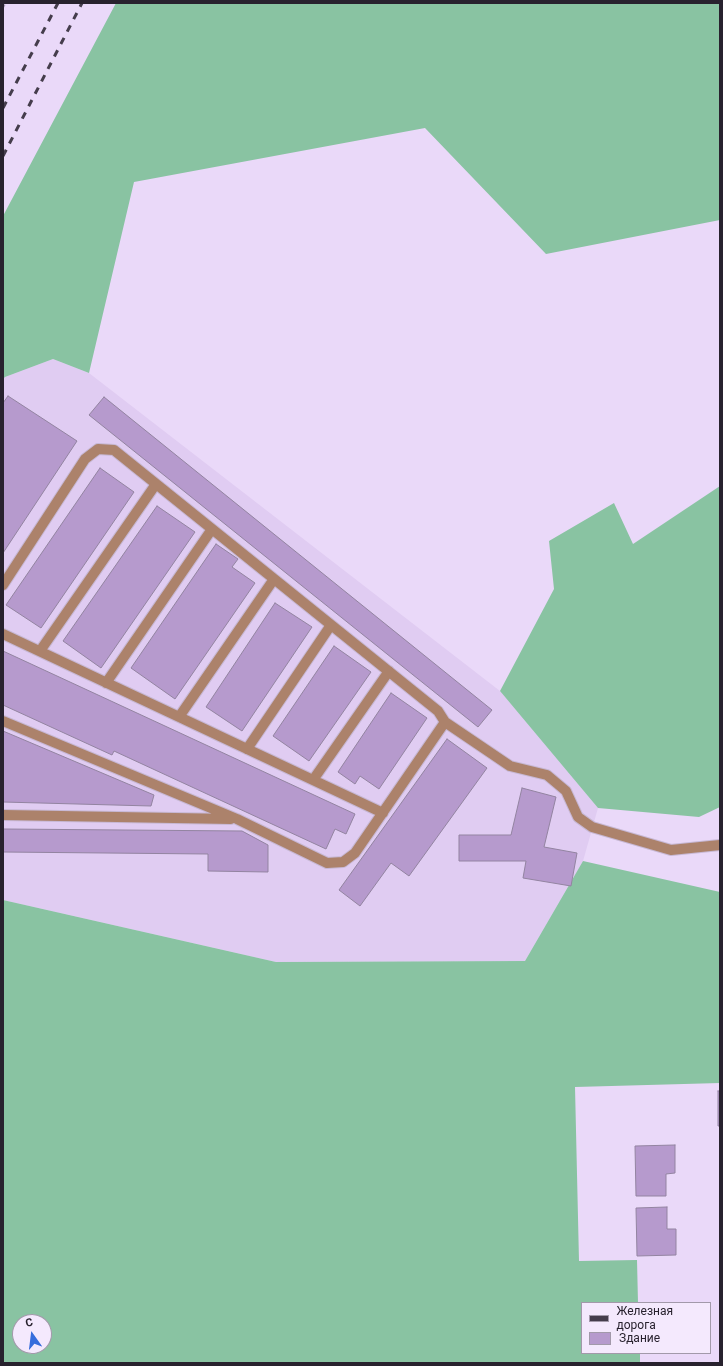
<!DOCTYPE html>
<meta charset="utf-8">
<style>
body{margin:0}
#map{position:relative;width:723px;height:1366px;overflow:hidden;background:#ead9f9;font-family:Roboto,sans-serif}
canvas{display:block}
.frame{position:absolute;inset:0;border:4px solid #28222e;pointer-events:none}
.legend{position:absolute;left:581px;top:1302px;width:130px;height:52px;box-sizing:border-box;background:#f4e9fd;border:1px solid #a299aa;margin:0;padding:5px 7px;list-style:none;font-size:12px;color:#28222e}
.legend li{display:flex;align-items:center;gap:8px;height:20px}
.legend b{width:20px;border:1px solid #a299aa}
.north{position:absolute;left:12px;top:1314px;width:40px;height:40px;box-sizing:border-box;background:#f4e9fd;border:1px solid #a299aa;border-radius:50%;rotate:346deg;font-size:11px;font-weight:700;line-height:16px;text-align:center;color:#28222e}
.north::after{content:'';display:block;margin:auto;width:14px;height:18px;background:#366ddc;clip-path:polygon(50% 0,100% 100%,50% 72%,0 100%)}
</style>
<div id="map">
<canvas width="723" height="1366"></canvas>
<div class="frame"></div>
<ul class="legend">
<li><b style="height:5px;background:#453d4c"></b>Железная дорога</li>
<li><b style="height:11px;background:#b69acd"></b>Здание</li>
</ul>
<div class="north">С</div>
</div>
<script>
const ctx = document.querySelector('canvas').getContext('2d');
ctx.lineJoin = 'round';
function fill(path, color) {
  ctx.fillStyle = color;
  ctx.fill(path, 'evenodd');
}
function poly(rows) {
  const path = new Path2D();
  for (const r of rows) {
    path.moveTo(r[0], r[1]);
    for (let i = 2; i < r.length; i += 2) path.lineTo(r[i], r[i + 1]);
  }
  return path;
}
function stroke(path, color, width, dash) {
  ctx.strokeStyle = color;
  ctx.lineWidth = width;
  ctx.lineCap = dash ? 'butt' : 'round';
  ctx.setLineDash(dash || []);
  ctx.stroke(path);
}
fill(poly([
 [53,359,89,373,500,691,598,808,583,861,525,961,276,962,3,900,3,379,5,377]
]), '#e0ccf2');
fill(poly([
 [116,3,720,3,720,220,546,254,425,128,134,182,89,373,53,359,5,377,3,379,3,216],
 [720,486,720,807,699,817,598,808,500,691,554,589,549,541,614,503,633,544],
 [583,861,720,892,720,1083,575,1087,579,1261,637,1260,638,1303,582,1303,582,1353,640,1353,640,1363,3,1363,3,900,276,962,525,961],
 [20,1322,44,1322,44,1346,20,1346]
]), '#89c3a2');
const building = poly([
 [8,396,77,441,3,553,3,403,8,396],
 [104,397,492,710,478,727,89,415,104,397],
 [100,468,134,492,41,628,6,605,100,468],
 [157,506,195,532,101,668,63,641,157,506],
 [216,544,238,559,232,567,255,583,175,699,131,668,216,544],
 [275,603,312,627,242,731,206,707,275,603],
 [334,646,371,672,309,761,273,736,334,646],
 [3,651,355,814,346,834,335,829,326,849,114,751,112,755,3,705,3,651],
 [391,693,427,718,379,789,360,776,355,784,338,772,391,693],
 [3,731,154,795,151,806,3,802,3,731],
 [447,739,487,768,409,876,391,863,360,906,339,890,447,739],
 [522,788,556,797,544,847,577,853,571,886,523,878,526,861,459,861,459,835,511,835,522,788],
 [3,829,242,831,268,845,268,872,208,871,208,854,3,852,3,829],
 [718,1091,720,1091,720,1126,718,1126,718,1091],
 [675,1145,675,1173,666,1174,666,1196,636,1196,635,1146,675,1145],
 [667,1207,667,1229,676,1229,676,1255,637,1256,636,1208,667,1207]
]);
fill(building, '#b69acd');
stroke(building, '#9384a1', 1);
const lane = poly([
 [3,585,85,459,98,449,114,450,438,711,445,722,510,766,547,775,566,791,578,817,592,827,671,850,720,845],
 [3,634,383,813],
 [40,651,156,484],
 [106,683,212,529],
 [179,717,274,579],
 [3,721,237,819,327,863,343,862,355,853,445,722],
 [247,749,331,625],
 [313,780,389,671],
 [3,815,231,819]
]);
stroke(lane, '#c7b8d4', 12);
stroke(poly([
 [3,7,5,3]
]), '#a195ad', 2.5, [3, 3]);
stroke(lane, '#ac826b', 10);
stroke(poly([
 [3,108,58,3],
 [3,156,82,3]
]), '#453d4c', 3, [7, 7]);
</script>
